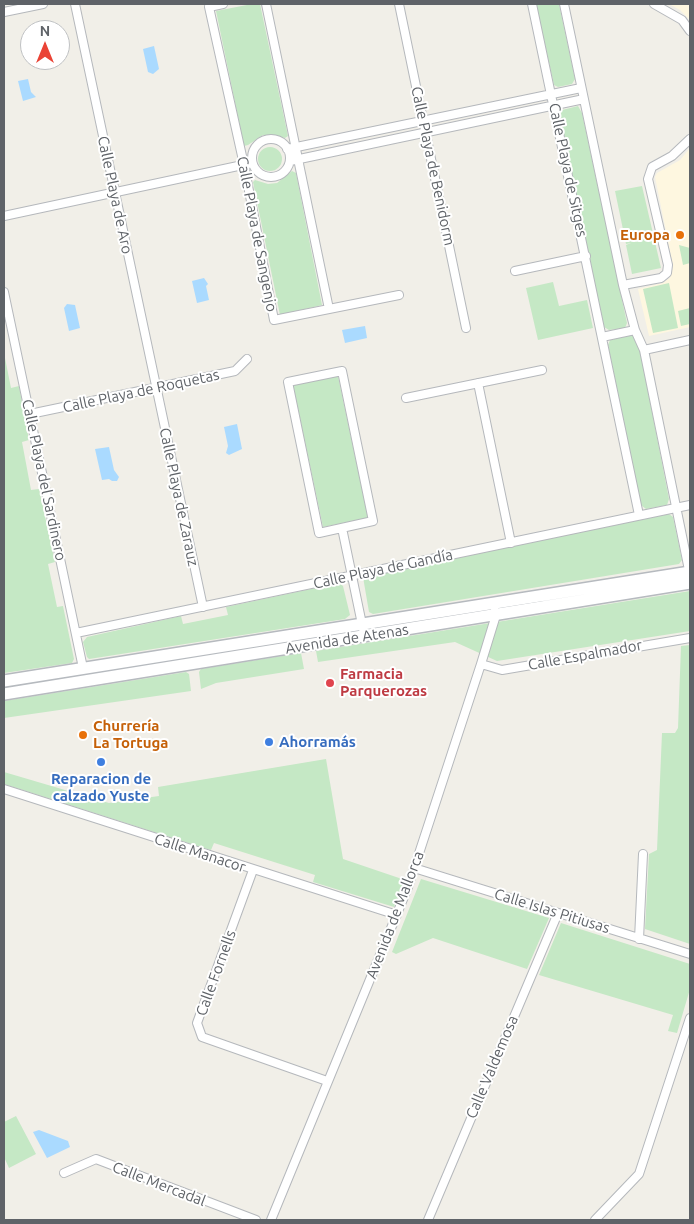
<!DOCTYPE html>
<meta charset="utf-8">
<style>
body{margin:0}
#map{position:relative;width:694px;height:1224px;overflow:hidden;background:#f1efe8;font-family:Ubuntu,sans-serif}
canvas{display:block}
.frame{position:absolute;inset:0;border:5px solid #5f6368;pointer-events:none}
.north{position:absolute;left:20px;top:20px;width:50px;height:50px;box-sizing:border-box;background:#fff;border:1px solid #bfc1c3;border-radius:50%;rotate:0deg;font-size:14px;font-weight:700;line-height:20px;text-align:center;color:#5f6368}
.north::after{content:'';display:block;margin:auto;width:18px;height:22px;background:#ea4335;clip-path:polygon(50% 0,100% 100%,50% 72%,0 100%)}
</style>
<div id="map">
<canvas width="694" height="1224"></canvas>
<div class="frame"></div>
<div class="north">N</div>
</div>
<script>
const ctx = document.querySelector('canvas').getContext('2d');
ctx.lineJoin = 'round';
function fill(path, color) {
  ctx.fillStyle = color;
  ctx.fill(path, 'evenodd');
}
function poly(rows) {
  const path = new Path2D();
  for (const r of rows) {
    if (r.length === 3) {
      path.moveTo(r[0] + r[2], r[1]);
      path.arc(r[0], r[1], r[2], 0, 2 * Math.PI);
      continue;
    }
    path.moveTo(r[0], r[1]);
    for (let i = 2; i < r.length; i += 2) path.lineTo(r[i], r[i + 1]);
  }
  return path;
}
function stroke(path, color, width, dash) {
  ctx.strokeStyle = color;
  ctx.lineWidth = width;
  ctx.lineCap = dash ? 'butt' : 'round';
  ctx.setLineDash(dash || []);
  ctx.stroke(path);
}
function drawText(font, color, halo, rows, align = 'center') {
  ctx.font = font + ' Ubuntu,sans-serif';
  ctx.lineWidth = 4;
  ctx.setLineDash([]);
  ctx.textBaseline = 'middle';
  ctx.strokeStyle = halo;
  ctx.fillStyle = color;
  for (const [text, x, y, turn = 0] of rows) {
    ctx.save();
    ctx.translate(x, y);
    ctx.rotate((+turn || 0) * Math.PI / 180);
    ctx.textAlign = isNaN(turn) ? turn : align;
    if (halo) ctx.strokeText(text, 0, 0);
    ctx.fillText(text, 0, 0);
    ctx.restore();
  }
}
fill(poly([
 [669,4,690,4,690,20,680,10],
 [690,148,690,327,649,336,638,289,663,283,670,278,673,266,655,177,657,173,680,160]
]), '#fef7e0');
fill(poly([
 [252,4,260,4,288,136,285,138,275,135,263,135,248,145,244,146,216,11],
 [536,4,559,4,575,79,572,84,558,87,554,85],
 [578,106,582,113,627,323,625,328,609,330,604,327,560,116,562,110],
 [270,159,12],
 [292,171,296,173,322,305,280,315,253,182,255,180,268,184,277,183],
 [642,186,661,268,632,274,626,245,631,243,626,244,615,191],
 [679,245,690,248,690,263,683,265],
 [553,282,559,306,587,300,593,328,538,340,526,288],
 [669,283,678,328,653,333,643,289],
 [690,308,690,324,681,326,678,311],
 [632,335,638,340,669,499,667,505,646,509,641,505,608,345,610,340],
 [4,353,11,388,19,386,29,440,22,442,31,490,39,489,55,562,48,564,57,607,63,606,74,659,72,663,4,673],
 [338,376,368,518,323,527,293,385],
 [669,514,673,517,682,560,679,564,373,614,369,612,363,577],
 [339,583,343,586,350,615,345,619,89,659,87,657,83,642,87,637,181,616,183,624,228,615,226,607],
 [690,591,690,631,497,661,455,642,318,662,316,651],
 [690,645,690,944,645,929,649,854,657,850,662,733,675,733,678,728,681,646],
 [301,653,304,669,216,683,201,689,199,672,201,669],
 [186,672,189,674,191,691,4,718,4,701],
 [326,759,343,859,405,880,394,907,313,882,315,875,214,843,211,850,207,849,4,784,4,772,109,803,159,796,158,787],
 [421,879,549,918,527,969,433,938,396,954,392,952],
 [561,923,690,964,690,989,677,1033,668,1031,673,1015,539,975],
 [16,1116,36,1154,9,1168,4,1157,4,1122]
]), '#c5e8c5');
fill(poly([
 [154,46,159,69,153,74,148,72,143,49],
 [28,79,31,92,36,97,23,101,18,81],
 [204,278,208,284,206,286,209,300,197,303,192,281],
 [67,304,75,305,80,328,69,331,64,308],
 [365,326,367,338,345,343,342,330],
 [237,424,242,449,229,455,226,453,228,446,224,427],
 [109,447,114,470,119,477,117,481,112,481,109,479,102,480,95,449],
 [39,1130,68,1141,70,1147,47,1158,33,1132]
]), '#aadaff');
const minor = poly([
 [75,4,203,607],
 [223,4,209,7,244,165,274,320,329,309,266,4],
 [399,4,466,328],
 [532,4,639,515],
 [564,4,623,285,635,330,644,350,690,575],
 [654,4,682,20,690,31],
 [4,12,43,4],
 [271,158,19],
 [287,149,581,88],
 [290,161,584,99],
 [4,216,252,163],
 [515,271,586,256],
 [623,285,661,278,667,273,668,265,648,179,652,167,672,156,690,139],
 [4,292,83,668],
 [329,309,399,295],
 [602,337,635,330],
 [644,350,690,340],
 [342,371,373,521,319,533,288,382,342,371],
 [478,383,511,543],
 [406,398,542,370],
 [30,414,235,371,247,359],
 [342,528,363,629],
 [76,633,690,505],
 [481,664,502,670,690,638],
 [4,789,397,915],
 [414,868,690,954],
 [253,870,197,1023,202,1037,327,1081],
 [639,939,643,854],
 [64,1173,96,1159,256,1220],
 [271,1220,408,887,481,664,496,615,495,611],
 [428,1220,558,913],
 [595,1220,639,1174,690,1018]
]);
const secondary = poly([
 [4,681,690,572],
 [4,694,690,583]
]);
stroke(minor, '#b5b8bc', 10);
stroke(secondary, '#b6babf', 14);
stroke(minor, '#fff', 8);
stroke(secondary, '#fff', 11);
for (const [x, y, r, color] of [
 [680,235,5,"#e8710a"],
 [330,683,5,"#e0444e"],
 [83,735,5,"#e8710a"],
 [269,742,5,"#3f7fe0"],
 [101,762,5,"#3f7fe0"]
]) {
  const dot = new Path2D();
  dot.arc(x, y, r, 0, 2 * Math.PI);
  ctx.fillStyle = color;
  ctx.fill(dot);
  stroke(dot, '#fff', 2);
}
drawText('15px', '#5f6368', '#fff', [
 ["Calle Playa de Benidorm",433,166,78],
 ["Calle Playa de Sitges",568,170,78],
 ["Calle Playa de Aro",115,195,78],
 ["Calle Playa de Sangenjo",257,234,79],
 ["Calle Playa de Roquetas",141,391,-12],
 ["Calle Playa del Sardinero",44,480,78],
 ["Calle Playa de Zarauz",179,497,78],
 ["Calle Playa de Gandía",383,569,-12],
 ["Avenida de Atenas",347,639,-9],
 ["Calle Espalmador",585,655,-10],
 ["Calle Manacor",200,853,18],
 ["Calle Islas Pitiusas",552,911,17],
 ["Avenida de Mallorca",395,915,-69],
 ["Calle Fornells",216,973,-70],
 ["Calle Valdemosa",492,1067,-67],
 ["Calle Mercadal",159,1184,21]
]);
drawText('bold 15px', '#c56008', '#fff', [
 ["Europa",670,235],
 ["Churrería",93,726,"left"],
 ["La Tortuga",93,743,"left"]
], 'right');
drawText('bold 15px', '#be3a42', '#fff', [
 ["Farmacia",340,674],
 ["Parquerozas",340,691]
], 'left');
drawText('bold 15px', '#366cbe', '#fff', [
 ["Ahorramás",279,742],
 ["Reparacion de",101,779,"center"],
 ["calzado Yuste",101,796,"center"]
], 'left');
</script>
